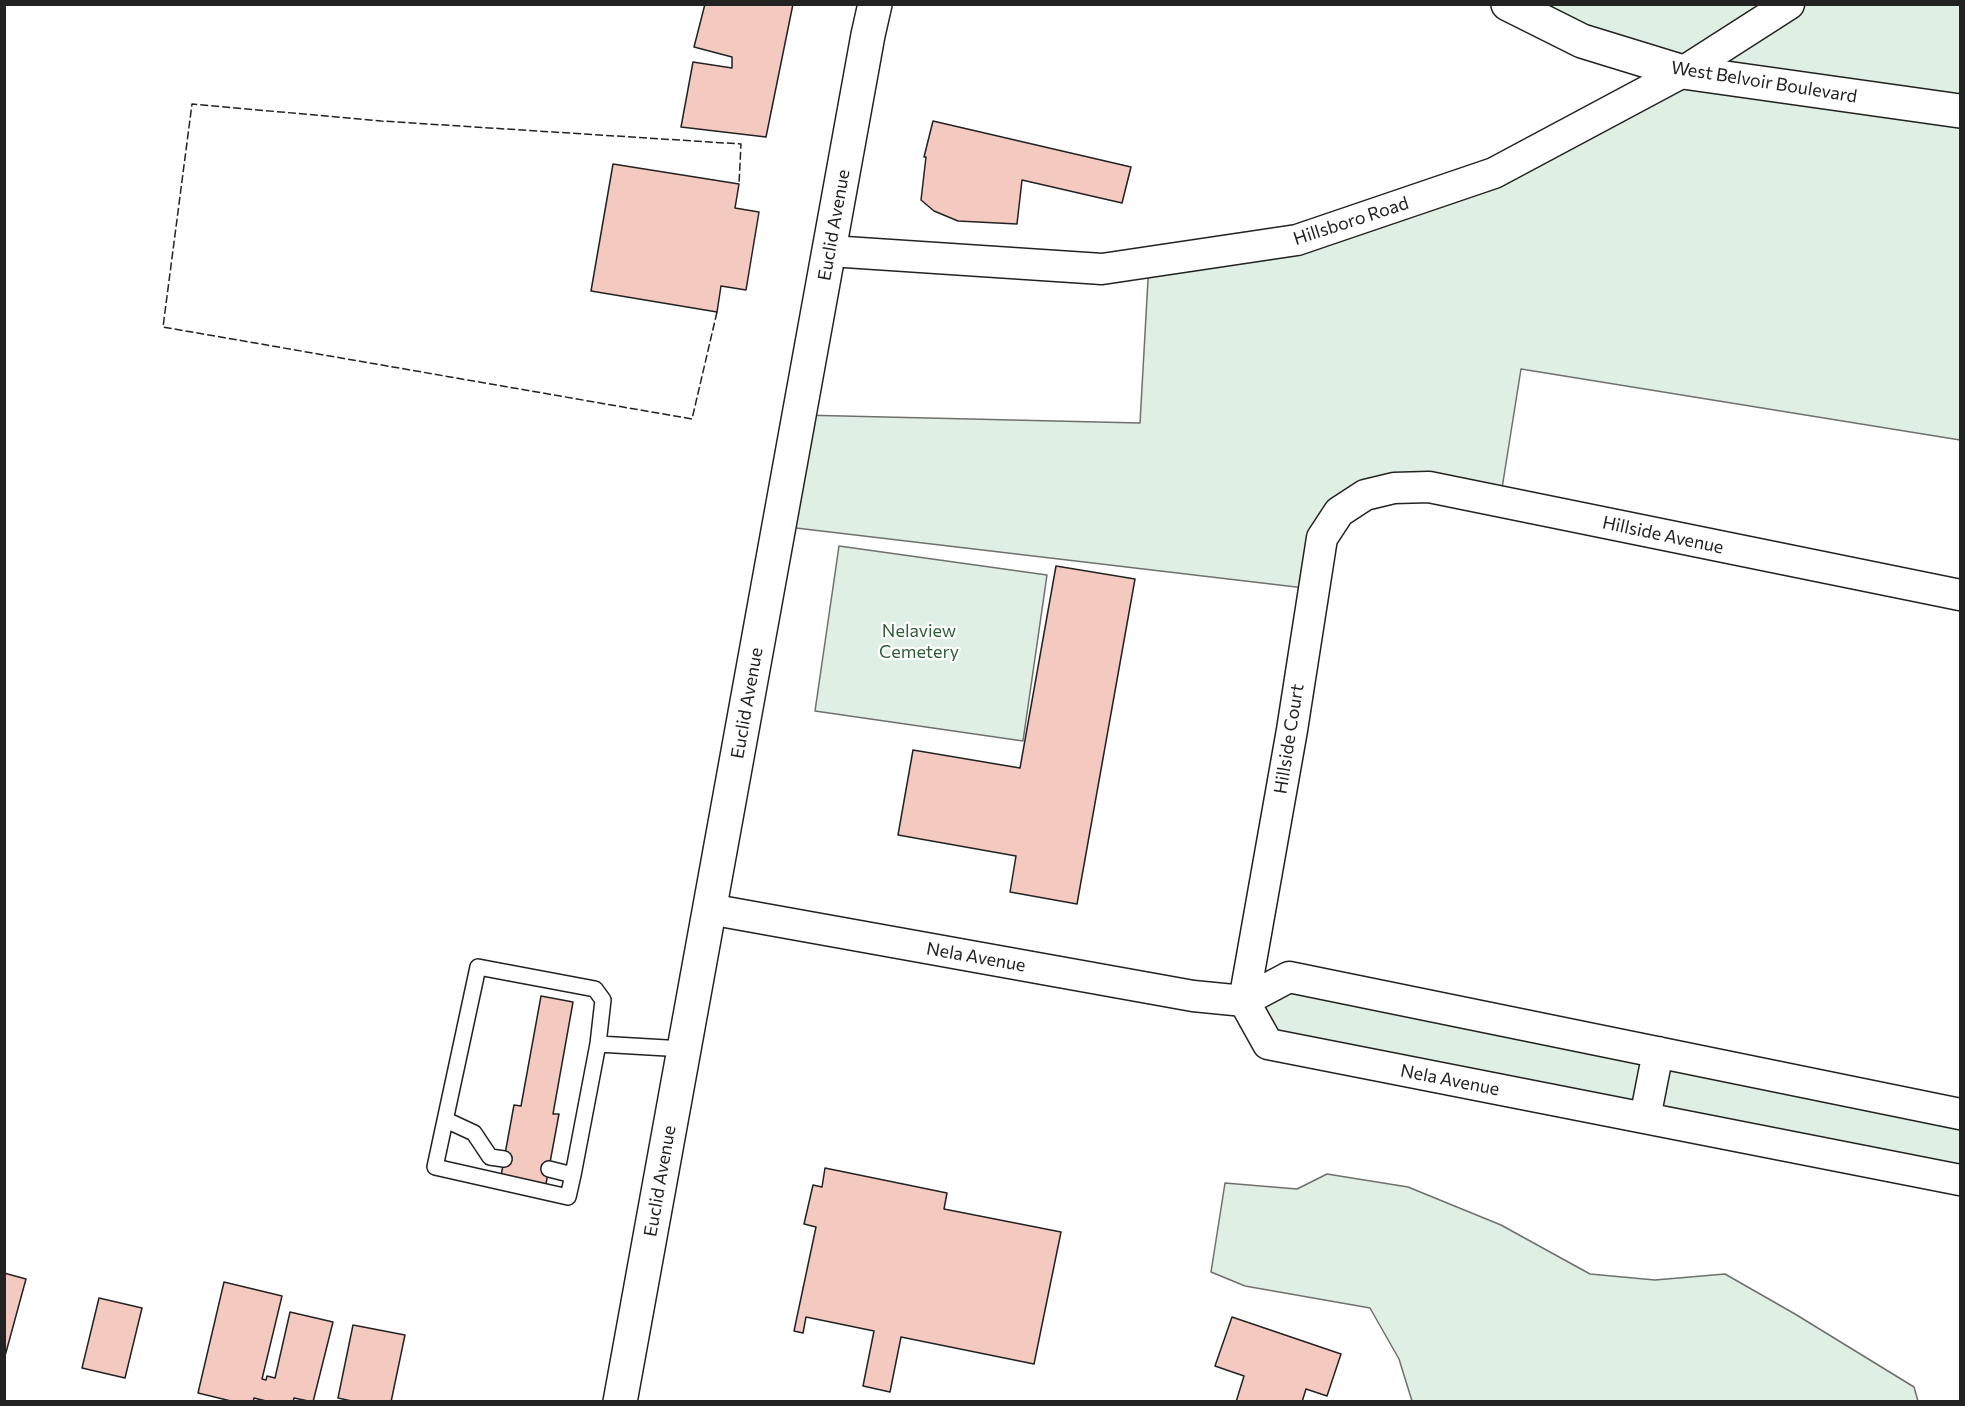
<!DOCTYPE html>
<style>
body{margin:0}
#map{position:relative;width:1965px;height:1406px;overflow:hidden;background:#fff;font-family:Commissioner,sans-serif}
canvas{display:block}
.frame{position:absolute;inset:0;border:6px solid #222;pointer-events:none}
</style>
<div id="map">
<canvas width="1965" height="1406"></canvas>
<div class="frame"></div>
</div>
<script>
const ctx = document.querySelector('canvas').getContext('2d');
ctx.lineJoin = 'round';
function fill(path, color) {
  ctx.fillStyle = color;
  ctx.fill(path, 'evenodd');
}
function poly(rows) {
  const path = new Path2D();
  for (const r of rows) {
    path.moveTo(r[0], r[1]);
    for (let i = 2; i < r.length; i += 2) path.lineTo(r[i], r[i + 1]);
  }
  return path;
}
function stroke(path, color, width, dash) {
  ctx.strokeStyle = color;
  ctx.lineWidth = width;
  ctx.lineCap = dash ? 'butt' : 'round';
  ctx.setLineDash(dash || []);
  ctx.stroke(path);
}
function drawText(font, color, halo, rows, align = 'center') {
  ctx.font = font + ' Commissioner,sans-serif';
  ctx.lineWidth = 4.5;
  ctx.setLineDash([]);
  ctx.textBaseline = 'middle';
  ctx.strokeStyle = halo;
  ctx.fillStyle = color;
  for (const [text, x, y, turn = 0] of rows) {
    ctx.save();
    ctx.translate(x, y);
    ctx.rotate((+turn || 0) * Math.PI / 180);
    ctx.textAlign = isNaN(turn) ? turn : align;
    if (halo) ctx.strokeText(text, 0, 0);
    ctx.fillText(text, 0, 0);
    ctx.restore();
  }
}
const green = poly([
 [1508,5,1960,5,1960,440,1521,369,1500,501,1429,487,1339,512,1313,589,779,526,800,415,1140,423,1149,262,1297,240,1494,173,1682,72,1508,5],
 [839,546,1047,575,1023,741,815,711,839,546],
 [1289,977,1960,1114,1960,1180,1268,1044,1244,1001,1289,977],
 [1327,1174,1408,1187,1501,1225,1590,1274,1655,1280,1725,1274,1795,1314,1914,1387,1918,1401,1412,1401,1399,1359,1370,1308,1245,1286,1211,1272,1225,1183,1297,1189,1327,1174]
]);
fill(green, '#e0efe3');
stroke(green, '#6f6f6f', 1.5);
const building = poly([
 [705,4,793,4,766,137,681,127,693,62,732,68,732,57,694,47,705,4],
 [933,121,1131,167,1122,203,1022,180,1017,224,958,221,934,211,921,200,926,157,924,157,933,121],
 [613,164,739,184,735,208,759,212,746,290,721,286,717,312,591,291,613,164],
 [1056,566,1135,579,1077,904,1010,892,1016,856,898,835,913,750,1020,768,1056,566],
 [541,996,573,1002,553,1114,559,1114,546,1184,501,1176,514,1105,521,1106,541,996],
 [825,1168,947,1193,944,1209,1061,1232,1034,1364,901,1337,890,1392,863,1386,874,1331,806,1317,803,1333,794,1331,816,1227,804,1224,813,1185,822,1187,825,1168],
 [4,1273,26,1279,5,1356,4,1355,4,1273],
 [224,1282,282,1296,262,1379,266,1380,267,1376,275,1378,290,1312,333,1322,313,1402,294,1398,293,1402,270,1402,254,1398,253,1402,235,1402,198,1393,224,1282],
 [99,1298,142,1308,125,1378,82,1368,99,1298],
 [1232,1317,1341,1354,1327,1396,1306,1389,1302,1402,1236,1402,1244,1376,1215,1366,1232,1317],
 [353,1325,405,1335,391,1402,356,1402,338,1398,353,1325]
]);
fill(building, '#f3c9c0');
stroke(building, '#222', 1.5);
const service = poly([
 [446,1120,474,1133,490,1157,504,1159],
 [549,1169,573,1175,598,1044],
 [573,1175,568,1197,435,1167,478,967,595,989,603,1000,598,1044,684,1049]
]);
const minor = poly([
 [830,251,1102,269,1297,240,1494,173,1683,72,1789,4],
 [709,909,1193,996,1244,1001,1292,730,1322,538,1339,512,1365,495,1394,488,1429,487,1960,595],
 [1960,1114,1289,977,1244,1001,1268,1044,1960,1180],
 [1645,1118,1658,1052]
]);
const tertiary = poly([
 [1508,4,1582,41,1683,72,1960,111]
]);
const primary = poly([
 [620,1402,868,35,875,4]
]);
stroke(service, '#222', 18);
stroke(minor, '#222', 33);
stroke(tertiary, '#222', 36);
stroke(primary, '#222', 36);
stroke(service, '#fff', 15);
stroke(minor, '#fff', 30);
stroke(tertiary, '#fff', 33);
stroke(primary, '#fff', 33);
stroke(poly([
 [717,312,692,419,163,327,192,104,381,121,741,144,739,184]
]), '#222', 1.5, [8, 3]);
drawText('18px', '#222', '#fff', [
 ["West Belvoir Boulevard",1764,82,9],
 ["Hillsboro Road",1351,221,-18],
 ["Euclid Avenue",834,225,-80],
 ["Hillside Avenue",1663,535,12],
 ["Euclid Avenue",747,703,-80],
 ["Hillside Court",1289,739,-81],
 ["Nela Avenue",976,957,10],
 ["Nela Avenue",1450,1080,11],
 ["Euclid Avenue",660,1181,-80]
]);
drawText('18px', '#2f5e38', '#fff', [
 ["Nelaview",919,631],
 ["Cemetery",919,652]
]);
</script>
